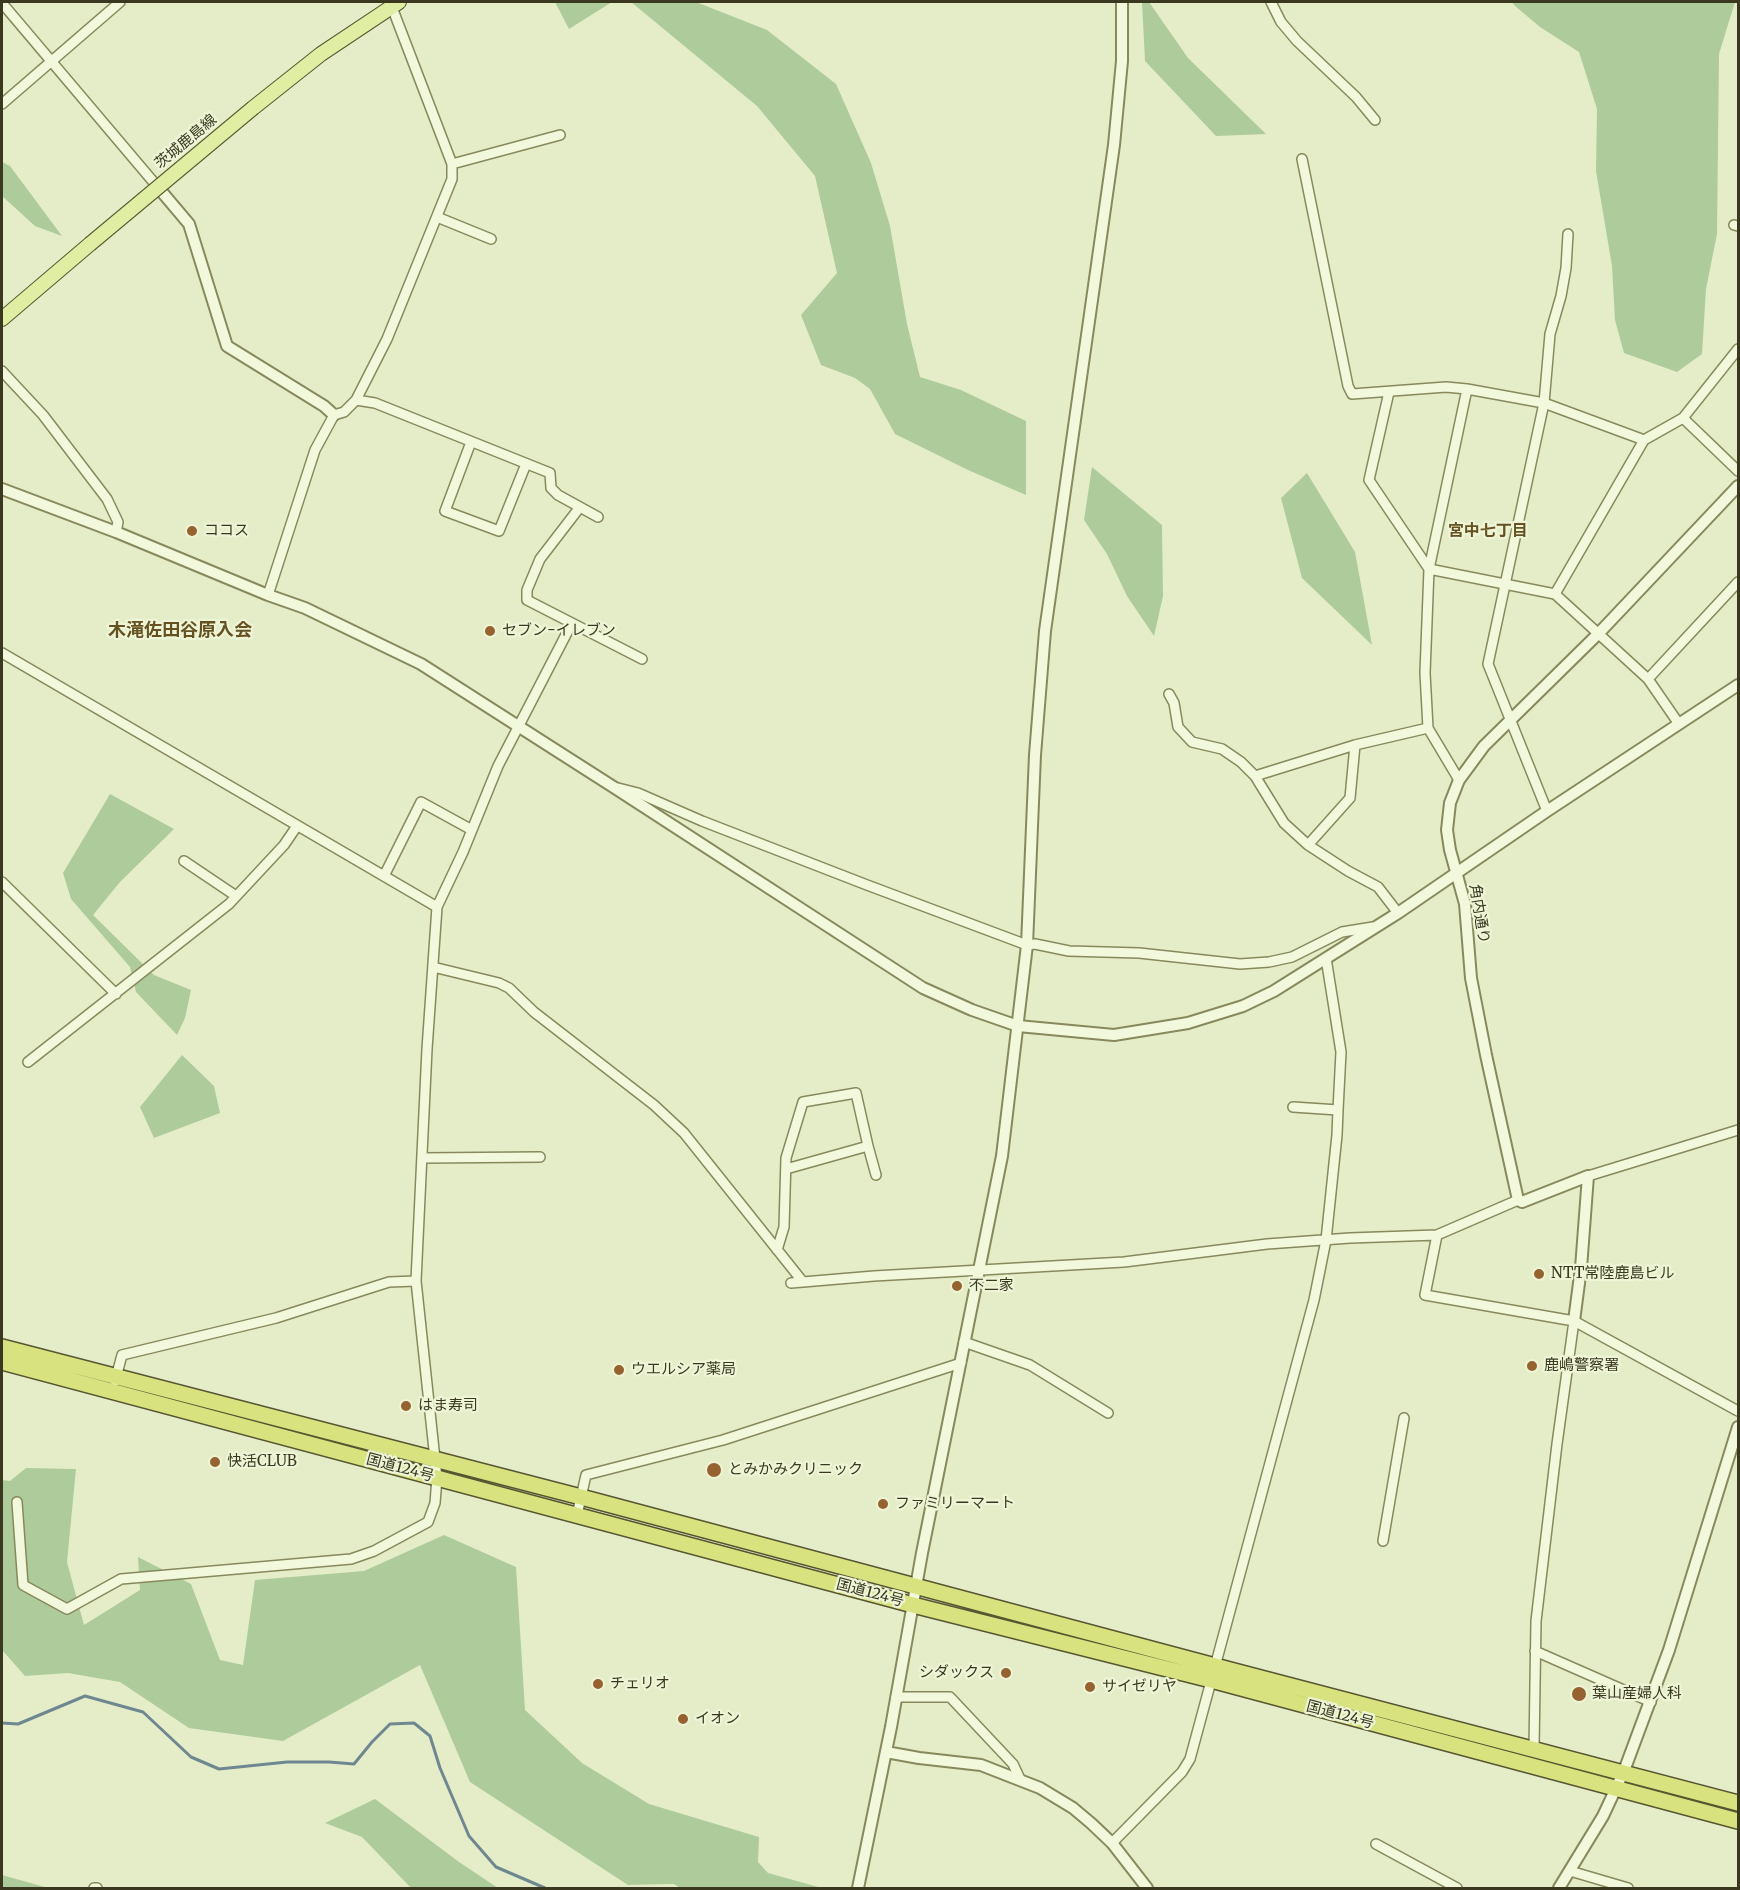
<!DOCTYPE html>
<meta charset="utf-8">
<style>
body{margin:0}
#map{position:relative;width:1740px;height:1890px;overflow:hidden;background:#e5edc8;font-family:Merriweather,serif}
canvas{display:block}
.frame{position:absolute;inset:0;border:3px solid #3a3920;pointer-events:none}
</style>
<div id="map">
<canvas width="1740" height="1890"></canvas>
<div class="frame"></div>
</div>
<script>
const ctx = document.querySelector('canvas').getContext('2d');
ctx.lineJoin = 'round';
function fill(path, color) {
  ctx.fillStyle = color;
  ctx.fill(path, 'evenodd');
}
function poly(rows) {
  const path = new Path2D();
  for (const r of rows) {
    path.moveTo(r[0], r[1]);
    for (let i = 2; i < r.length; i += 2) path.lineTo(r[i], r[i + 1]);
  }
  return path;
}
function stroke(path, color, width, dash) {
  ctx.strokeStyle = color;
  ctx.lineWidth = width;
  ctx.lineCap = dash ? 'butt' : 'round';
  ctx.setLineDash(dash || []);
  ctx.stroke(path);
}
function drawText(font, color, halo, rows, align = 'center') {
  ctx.font = font + ' Merriweather,"Noto Sans JP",serif';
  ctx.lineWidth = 4.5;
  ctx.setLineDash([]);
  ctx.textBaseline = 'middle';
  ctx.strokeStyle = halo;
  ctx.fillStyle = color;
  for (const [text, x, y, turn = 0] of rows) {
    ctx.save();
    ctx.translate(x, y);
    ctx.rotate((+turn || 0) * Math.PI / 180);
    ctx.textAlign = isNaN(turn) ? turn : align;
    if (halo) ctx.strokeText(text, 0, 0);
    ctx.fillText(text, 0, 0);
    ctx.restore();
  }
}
fill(poly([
 [555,2,612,2,569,29],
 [631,2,696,2,767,30,836,84,871,163,890,226,907,324,920,377,961,390,1026,421,1026,495,968,470,895,434,870,389,855,378,821,365,801,315,837,273,815,176,757,106],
 [1142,2,1149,2,1188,58,1266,134,1216,136,1145,61],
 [1512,2,1735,2,1719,54,1717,234,1706,289,1702,354,1677,372,1624,353,1615,320,1612,266,1596,171,1597,109,1579,52,1540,27,1515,6],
 [2,162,10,166,62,236,35,226,2,196],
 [1092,467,1162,525,1163,596,1154,636,1127,596,1107,554,1084,520],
 [1307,473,1355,552,1372,645,1302,578,1281,498],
 [110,794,174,829,120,882,93,915,154,975,191,990,185,1018,177,1035,136,992,130,967,71,899,63,873],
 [182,1055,214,1086,220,1113,154,1138,140,1107],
 [26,1468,76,1469,67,1562,84,1625,140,1590,138,1557,191,1584,220,1660,243,1665,255,1580,364,1571,444,1535,516,1567,525,1710,582,1763,649,1804,759,1837,758,1862,768,1873,822,1888,680,1888,674,1884,628,1885,470,1782,420,1665,283,1741,189,1728,120,1682,68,1673,25,1676,2,1650,2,1480,10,1481],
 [375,1799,459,1862,498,1888,411,1888,362,1837,325,1823],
 [2,1875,48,1888,2,1888]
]), '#aecb9c');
stroke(poly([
 [2,1723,18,1724,85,1696,143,1712,191,1757,219,1769,287,1762,329,1762,354,1764,372,1742,390,1724,414,1723,430,1736,440,1768,469,1836,496,1867,545,1888]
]), '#6f8790', 3);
const minor = poly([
 [1271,2,1281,22,1297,41,1356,97,1375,120],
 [2,3,156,185],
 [2,104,120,2],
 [1302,159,1348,386,1352,394,1446,387,1467,389,1544,403,1644,440,1683,418,1738,349],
 [452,164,560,135],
 [437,217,491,239],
 [1734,225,1738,226],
 [2,371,43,415,107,499,118,522,116,532],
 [1389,392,1369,480,1429,569,1555,594,1648,679,1679,724],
 [356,400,375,403,550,473,551,488,558,495,598,517],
 [1683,418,1738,471],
 [471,442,445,511,499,531,526,464],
 [580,507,540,559,527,590,527,600,642,659],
 [1555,594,1644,440],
 [268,595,315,450,334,415,344,412,356,400,387,339,452,179,452,164,390,2],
 [2,653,437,907],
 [1648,679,1738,582],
 [1169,694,1174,703,1178,727,1192,742,1222,749,1241,762,1255,776,1284,823,1308,845,1348,871,1378,887,1398,913],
 [1255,776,1355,745,1428,728],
 [1459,780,1428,728,1425,673,1429,569,1467,389],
 [618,788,638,793,702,821,867,885,1027,945,1035,944,1069,951,1139,953,1240,964,1269,962,1292,957,1342,932,1373,927],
 [1547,811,1488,664,1544,403,1550,334,1561,296,1566,268,1568,234],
 [1308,845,1350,798,1355,745],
 [184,861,236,896],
 [384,876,421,802,472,830],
 [2,882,116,994],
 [1326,958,1341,1052,1338,1110],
 [433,967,499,983,509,988,534,1012,654,1105,684,1133,803,1282],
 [28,1062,229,904,284,845,297,826],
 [423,1158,540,1157],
 [786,1169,868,1146,876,1175],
 [1588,1176,1738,1130],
 [1437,1235,1425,1295,1574,1321,1738,1411],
 [777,1250,784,1227,786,1158,803,1102,856,1093,868,1146],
 [791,1283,874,1276,1124,1262,1267,1244,1350,1238,1437,1235,1518,1200],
 [964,1342,1030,1365,1108,1413],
 [115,1381,122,1355,276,1318,389,1282,416,1281],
 [17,1502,23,1585,67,1609,121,1579,351,1559,374,1551,428,1522,435,1503,437,1478,416,1281,427,1049,437,907,463,852,498,766,572,623],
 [577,1515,586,1475,723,1440,961,1363],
 [1383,1541,1404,1418],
 [1535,1651,1651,1702],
 [896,1697,950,1697,1013,1764,1020,1779],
 [1534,1748,1536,1621,1557,1444,1574,1321],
 [1112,1843,1182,1772,1190,1759,1314,1300,1326,1240,1337,1135,1338,1110,1293,1107],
 [1376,1844,1457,1888],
 [1570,1871,1628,1888],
 [94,1888,97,1888]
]);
const tertiary = poly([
 [156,185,189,224,227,346,324,406,334,415],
 [2,489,116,532,268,595,305,608,421,664,615,788,923,988,972,1010,1018,1026,1114,1035,1188,1023,1243,1006,1274,991,1398,913,1547,811,1738,685],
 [1574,1321,1581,1268,1588,1176,1522,1202,1518,1200,1486,1055,1471,978,1465,904,1450,850,1447,830,1450,803,1459,780,1484,746,1599,633,1738,486],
 [886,1752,919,1758,981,1765,1040,1788,1073,1808,1092,1824,1112,1843,1147,1888],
 [858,1888,891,1727,922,1553,1002,1156,1027,945,1035,755,1045,631,1114,145,1122,61,1122,2],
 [1559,1888,1603,1816,1624,1771,1669,1650,1738,1427]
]);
const primary = poly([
 [253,108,321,54,399,2],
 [2,319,90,244]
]);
const trunk = poly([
 [2,1347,581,1497,1215,1666,1738,1803],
 [2,1362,913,1605,1211,1680,1738,1821]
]);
stroke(minor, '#87895d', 12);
stroke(tertiary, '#87895d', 14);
stroke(primary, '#575631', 16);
stroke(trunk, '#575631', 18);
stroke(minor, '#f2f8db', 9);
stroke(tertiary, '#f2f8db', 10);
stroke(primary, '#dfeea2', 14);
stroke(trunk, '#d8e37f', 15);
const primaryBridge = poly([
 [90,244,253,108]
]);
stroke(primaryBridge, '#575631', 16, []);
stroke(primaryBridge, '#dfeea2', 14);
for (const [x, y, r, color] of [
 [192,531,6,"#96622f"],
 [490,631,6,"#96622f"],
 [1539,1274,6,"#96622f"],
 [957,1286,6,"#96622f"],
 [1532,1366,6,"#96622f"],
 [619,1370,6,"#96622f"],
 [406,1406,6,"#96622f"],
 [215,1462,6,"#96622f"],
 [714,1470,8,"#96622f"],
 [883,1504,6,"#96622f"],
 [1006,1673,6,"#96622f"],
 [598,1684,6,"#96622f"],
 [1090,1687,6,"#96622f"],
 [1579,1694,8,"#96622f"],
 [683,1719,6,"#96622f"]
]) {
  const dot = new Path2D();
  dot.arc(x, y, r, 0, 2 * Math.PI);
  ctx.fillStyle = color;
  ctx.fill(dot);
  stroke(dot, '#eef5d7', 2);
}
drawText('15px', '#3a3920', '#eef5d7', [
 ["茨城鹿島線",186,142,-40],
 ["角内通り",1479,914,81],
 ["国道124号",400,1468,15],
 ["国道124号",870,1593,15],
 ["国道124号",1340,1715,15]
]);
drawText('15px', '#3a3920', '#eef5d7', [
 ["ココス",204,531],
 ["セブン-イレブン",502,631],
 ["NTT常陸鹿島ビル",1551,1274],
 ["不二家",969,1286],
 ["鹿嶋警察署",1544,1366],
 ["ウエルシア薬局",631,1370],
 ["はま寿司",418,1406],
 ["快活CLUB",227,1462],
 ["とみかみクリニック",728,1470],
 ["ファミリーマート",895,1504],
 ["シダックス",994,1673,"right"],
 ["チェリオ",610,1684],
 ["サイゼリヤ",1102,1687],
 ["葉山産婦人科",1592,1694],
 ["イオン",695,1719]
], 'left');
drawText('bold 16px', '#655121', '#eef5d7', [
 ["宮中七丁目",1488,531]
]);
drawText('bold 18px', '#655121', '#eef5d7', [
 ["木滝佐田谷原入会",180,631]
]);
</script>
